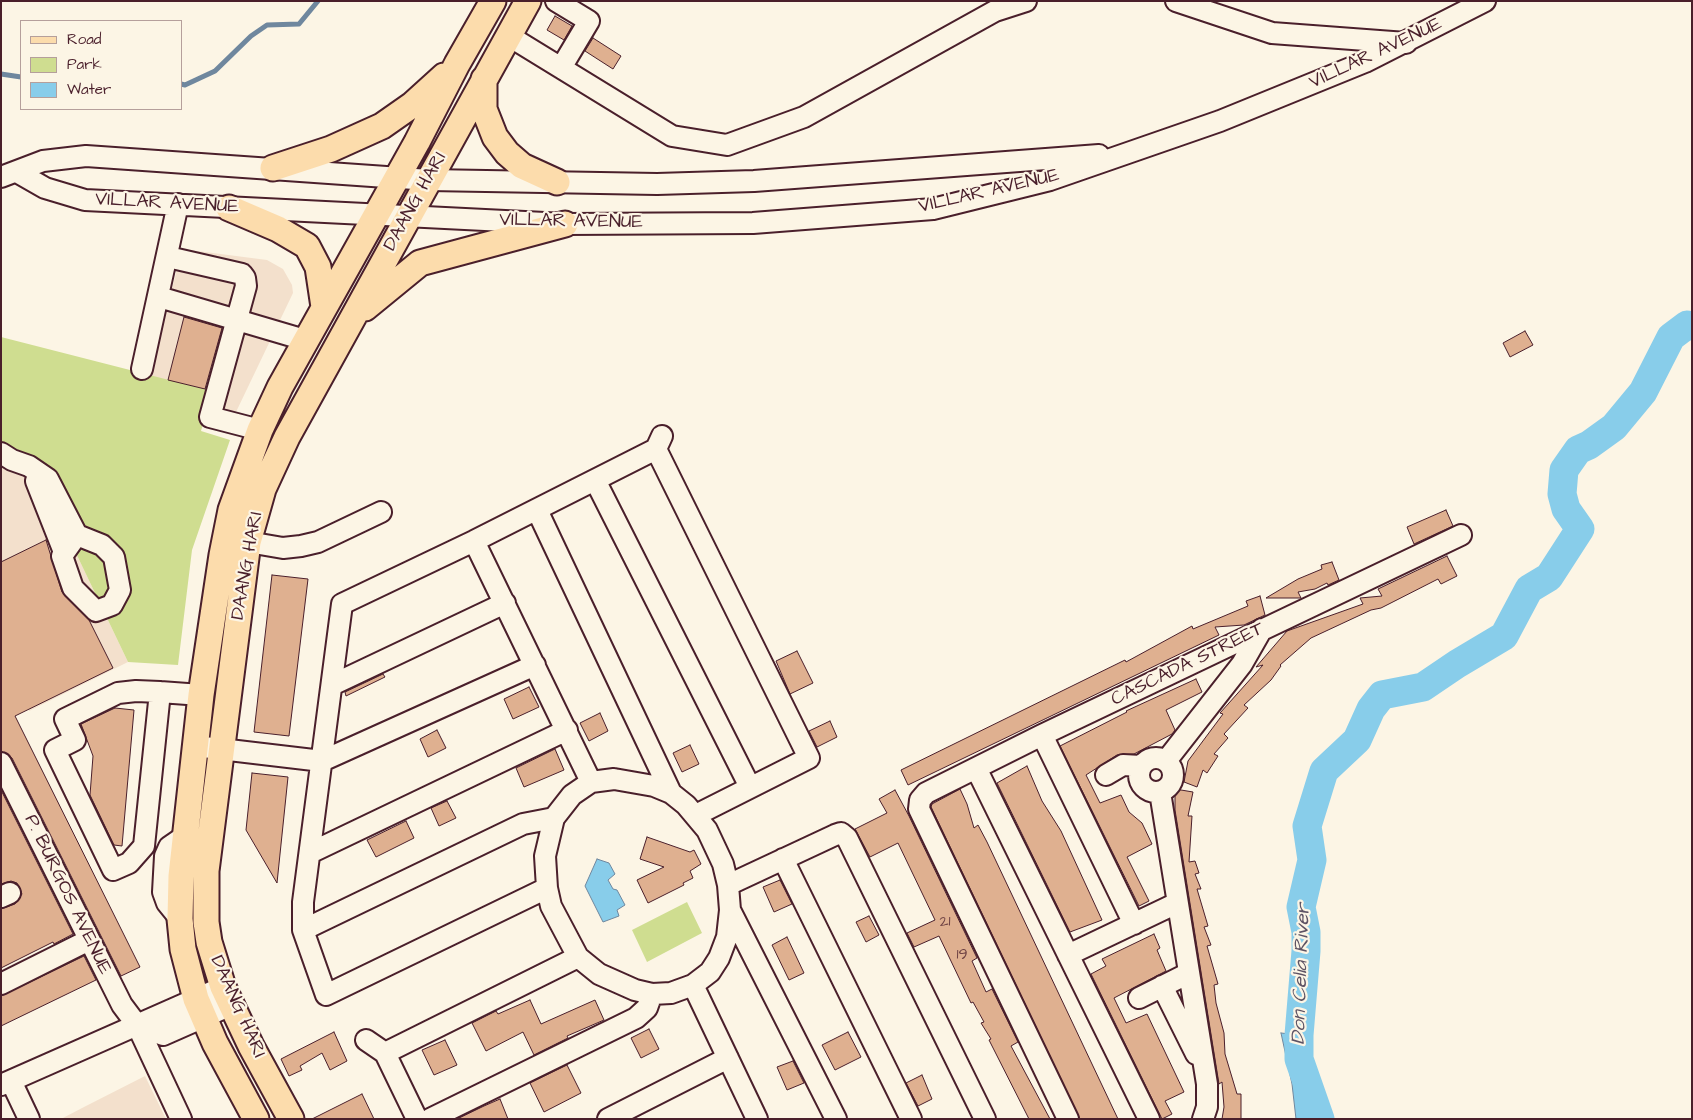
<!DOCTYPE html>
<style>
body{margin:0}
#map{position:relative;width:1693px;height:1120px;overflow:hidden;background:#fcf5e5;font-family:"Architects Daughter",sans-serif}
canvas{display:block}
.frame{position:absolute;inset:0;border:2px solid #4a1f2b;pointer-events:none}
.legend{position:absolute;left:20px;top:20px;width:162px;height:90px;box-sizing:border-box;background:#fcf5e5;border:1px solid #b59f9b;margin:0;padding:6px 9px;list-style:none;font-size:15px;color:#4a1f2b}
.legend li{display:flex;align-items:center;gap:10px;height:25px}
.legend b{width:25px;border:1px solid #b59f9b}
</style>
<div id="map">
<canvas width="1693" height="1120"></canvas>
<div class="frame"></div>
<ul class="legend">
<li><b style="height:6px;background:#fcdcac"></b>Road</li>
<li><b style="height:14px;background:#cfdd90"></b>Park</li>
<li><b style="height:14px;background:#88cdea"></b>Water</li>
</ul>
</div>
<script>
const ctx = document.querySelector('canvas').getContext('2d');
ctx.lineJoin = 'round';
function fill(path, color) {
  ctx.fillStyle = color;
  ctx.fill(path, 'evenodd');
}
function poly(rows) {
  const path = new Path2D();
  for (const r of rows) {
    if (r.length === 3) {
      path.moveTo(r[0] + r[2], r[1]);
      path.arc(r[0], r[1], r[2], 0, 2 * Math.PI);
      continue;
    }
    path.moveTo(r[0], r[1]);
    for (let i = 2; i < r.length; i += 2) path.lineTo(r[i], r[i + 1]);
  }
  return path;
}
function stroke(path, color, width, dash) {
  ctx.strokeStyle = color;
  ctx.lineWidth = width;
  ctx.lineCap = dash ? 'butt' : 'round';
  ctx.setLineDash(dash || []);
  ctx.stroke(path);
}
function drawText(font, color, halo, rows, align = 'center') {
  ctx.font = font + ' "Architects Daughter",sans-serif';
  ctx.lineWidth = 4.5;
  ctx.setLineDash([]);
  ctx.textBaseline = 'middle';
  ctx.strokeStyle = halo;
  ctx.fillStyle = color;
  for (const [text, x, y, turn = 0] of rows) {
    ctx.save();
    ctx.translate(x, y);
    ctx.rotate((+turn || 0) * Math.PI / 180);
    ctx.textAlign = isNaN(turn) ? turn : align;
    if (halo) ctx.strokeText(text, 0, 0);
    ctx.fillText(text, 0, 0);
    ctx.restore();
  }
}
fill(poly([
 [182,249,267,260,283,269,292,285,293,293,236,412,146,392],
 [1,449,29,455,128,662,29,711,1,654],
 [145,1076,166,1119,61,1119,84,1107]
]), '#f3e0cc');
fill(poly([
 [1,337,212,391,201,431,230,440,192,550,178,665,128,662,29,455,1,449],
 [687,902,702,933,647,962,632,930]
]), '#cfdd90');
const water = poly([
 [597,859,609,863,615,874,608,880,613,889,617,890,625,905,617,910,619,916,603,922,585,886,597,859],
 [1281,1033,1299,1035,1316,1074,1331,1119,1296,1119,1292,1084,1281,1033]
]);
fill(water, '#88cdea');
stroke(water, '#6f879e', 1);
stroke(poly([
 [1,74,21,77],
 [181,84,185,85,215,71,251,36,267,25,299,24,318,1]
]), '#6f879e', 5);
stroke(poly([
 [1320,1119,1299,1059,1299,1035,1306,951,1306,932,1301,907,1312,860,1307,826,1324,771,1357,740,1371,709,1382,695,1423,687,1457,664,1504,636,1529,589,1549,577,1580,529,1566,509,1562,494,1564,470,1578,450,1589,445,1614,427,1643,392,1671,337,1687,325,1692,326]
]), '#88cdea', 29);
const building = poly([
 [555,16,572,26,564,40,547,30,555,16],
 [593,38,621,56,613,69,585,51,593,38],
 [184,317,222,328,205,389,168,380,184,317],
 [1525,331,1533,345,1510,357,1503,343,1525,331],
 [1446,510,1453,526,1414,544,1407,527,1446,510],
 [46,540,62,592,89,620,113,668,15,716,140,967,121,976,12,758,1,751,1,562,46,540],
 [1447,556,1457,576,1441,584,1438,579,1381,608,1371,610,1311,638,1280,665,1281,666,1271,680,1244,705,1248,708,1224,734,1228,738,1214,754,1218,756,1207,773,1203,770,1197,787,1184,782,1188,761,1223,714,1220,713,1263,665,1256,667,1287,631,1363,604,1360,598,1382,596,1378,589,1447,556],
 [1332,562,1339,580,1328,585,1327,583,1315,589,1298,592,1301,598,1266,598,1298,579,1322,569,1321,565,1332,562],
 [272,575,308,579,289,736,254,732,272,575],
 [1260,596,1265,615,1244,625,1215,627,1219,635,908,785,901,770,1125,660,1126,662,1192,626,1193,629,1248,606,1246,601,1260,596],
 [797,651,813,683,790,694,776,661,797,651],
 [383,674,385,677,346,696,345,692,383,674],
 [1196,679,1202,692,1166,710,1175,730,1172,734,1134,754,1117,755,1086,775,1100,803,1121,795,1129,812,1142,823,1152,844,1127,857,1149,901,1139,906,1060,746,1127,712,1126,711,1196,679],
 [529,687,539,707,513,719,504,699,529,687],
 [115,708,134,710,122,846,114,845,90,795,93,756,81,724,115,708],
 [600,713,608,731,589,741,580,723,600,713],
 [830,721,837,737,817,747,809,731,830,721],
 [437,730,446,748,428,757,420,739,437,730],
 [690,745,699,764,682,772,673,753,690,745],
 [555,749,564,770,524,787,516,768,555,749],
 [1027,766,1042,801,1061,831,1102,920,1070,932,997,783,1027,766],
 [252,773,288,777,277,883,246,830,252,773],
 [960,789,967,804,974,828,978,825,987,842,1118,1119,1080,1119,931,807,932,804,960,789],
 [1175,789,1193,792,1188,816,1192,816,1189,862,1195,861,1199,873,1195,874,1201,889,1197,889,1208,926,1204,927,1211,945,1207,946,1218,984,1214,985,1216,1003,1224,1033,1225,1054,1237,1094,1241,1094,1241,1119,1222,1119,1224,1107,1222,1082,1219,1084,1175,810,1175,789],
 [1,790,73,934,54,944,53,942,1,968,1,909,15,904,22,894,17,883,11,881,1,884,1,790],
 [895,790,909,816,977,958,972,961,986,992,992,989,1018,1042,1011,1046,1050,1119,1029,1119,989,1040,991,1039,981,1023,984,1022,973,1002,971,1003,939,936,914,947,907,933,935,920,898,843,870,857,855,829,887,813,879,799,895,790],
 [447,801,456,818,439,826,431,808,447,801],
 [406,821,414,838,376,857,367,840,406,821],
 [647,837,690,852,694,850,701,864,690,871,693,878,683,883,684,885,648,903,637,880,664,867,640,859,647,837],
 [780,880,792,904,774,912,763,887,780,880],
 [869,916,879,935,866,942,856,922,869,916],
 [1154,934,1160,948,1157,950,1166,971,1114,998,1126,1023,1147,1014,1184,1092,1165,1101,1172,1114,1162,1119,1091,974,1106,966,1102,959,1154,934],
 [787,937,804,973,789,980,772,945,787,937],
 [84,956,96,980,1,1026,1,996,84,956],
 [530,1000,541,1024,595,1000,604,1020,567,1036,568,1038,534,1055,523,1032,486,1051,472,1023,496,1011,498,1014,530,1000],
 [649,1029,659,1049,641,1058,631,1038,649,1029],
 [334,1032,347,1061,330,1070,322,1053,300,1066,302,1070,289,1076,281,1059,334,1032],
 [848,1032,861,1057,835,1070,822,1045,848,1032],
 [445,1040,457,1065,434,1075,422,1050,445,1040],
 [793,1061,804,1083,787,1090,777,1067,793,1061],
 [567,1065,581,1093,544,1112,530,1083,567,1065],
 [922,1075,932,1099,918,1106,906,1083,922,1075],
 [362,1094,374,1119,312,1119,362,1094],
 [500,1099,508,1119,457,1119,484,1106,500,1099]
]);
fill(building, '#dfb090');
stroke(building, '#4a1f2b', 1);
const minor = poly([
 [556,1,589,21,561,68],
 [1176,1,1272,33,1406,43],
 [509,36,672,136,727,145,804,117,995,11,1026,1],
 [17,172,45,188,85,200,565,224,753,223,933,209,1050,180,1220,121,1365,62,1485,1],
 [1,177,43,161,86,156,429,180,657,184,754,181,1099,155],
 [168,257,242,274,245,278,246,286,210,417,260,430],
 [159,297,305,340],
 [142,369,178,204],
 [656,449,809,758,696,815],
 [1,453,12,460,29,466,48,479,77,535,102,545,114,557,120,590,112,605,96,611,73,588,62,556,77,535],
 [595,480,750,787],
 [36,481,64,552],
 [537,510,671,793],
 [474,541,591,782],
 [248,542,283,548,301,546,318,542,381,512],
 [332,685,505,603],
 [160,692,144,846,129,863,113,870,55,750,75,740,65,719,118,693,136,691,160,692,201,695],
 [1042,735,1134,924],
 [195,746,322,761,535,665],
 [1156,775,17],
 [1166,761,1242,664,1262,629],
 [1,763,122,1005,137,1025,181,1119],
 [976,768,1149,1119],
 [1106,775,1123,765,1141,766],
 [614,779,654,786,671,793,686,805,707,830,723,864,728,885,730,910,727,937,719,958,710,972,693,985,671,993,652,994,635,990,599,974,578,957,551,906,547,888,545,856,554,818,572,795,591,782,614,779],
 [1160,792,1207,1084,1207,1107,1203,1119],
 [310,853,567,730],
 [783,859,911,1119],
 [728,885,835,835,841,833,847,838,985,1119],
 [547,888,326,995,303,930,303,902,342,604,474,541,656,449,662,436],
 [1,897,10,893],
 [730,910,836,1119],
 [180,919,167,903,163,892,165,856,169,847,185,836],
 [303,930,523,824,554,818],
 [1068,955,1177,903],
 [1,984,89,940],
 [693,985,757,1119],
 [1162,986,1196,1054],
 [1139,998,1189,973],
 [137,1025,163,1035,231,1005],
 [366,1040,385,1053,417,1119],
 [385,1053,578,957],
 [11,1081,29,1119],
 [1,1085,223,987],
 [430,1119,636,1018,647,1008,652,994],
 [608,1119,728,1058],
 [1068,1119,919,809,920,800,926,793,1042,735,1461,535]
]);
const major = poly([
 [484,79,484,109,495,137,507,153,522,166,557,182],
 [273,168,331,149,382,126,412,105,444,76],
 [229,208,278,229,307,246,318,267,324,307],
 [365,308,420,263,565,224],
 [256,1119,215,1043,196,999,183,949,180,919,181,876,201,695,222,555,231,510,260,430,280,387,417,142,457,64,493,1],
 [291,1119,251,1046,223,987,209,942,206,922,206,871,248,542,263,489,287,437,528,1]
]);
stroke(minor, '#4a1f2b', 24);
stroke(major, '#4a1f2b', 29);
stroke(minor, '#fcf5e5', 20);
stroke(major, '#fcdcac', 25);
drawText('16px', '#6f4344', null, [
 ["21",945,923],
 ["19",962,956]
]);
drawText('19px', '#4a1f2b', '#fcf5e5', [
 ["VILLAR AVENUE",1376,54,-25],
 ["VILLAR AVENUE",989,192,-13],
 ["DAANG HARI",416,202,-61],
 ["VILLAR AVENUE",167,204,3],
 ["VILLAR AVENUE",571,222,1],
 ["DAANG HARI",248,566,-80],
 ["CASCADA STREET",1188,665,-26],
 ["P. BURGOS AVENUE",67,895,64],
 ["DAANG HARI",237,1007,66]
]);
drawText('italic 20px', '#5d5364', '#fcf5e5', [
 ["Don Celia River",1302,974,-88]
]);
</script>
